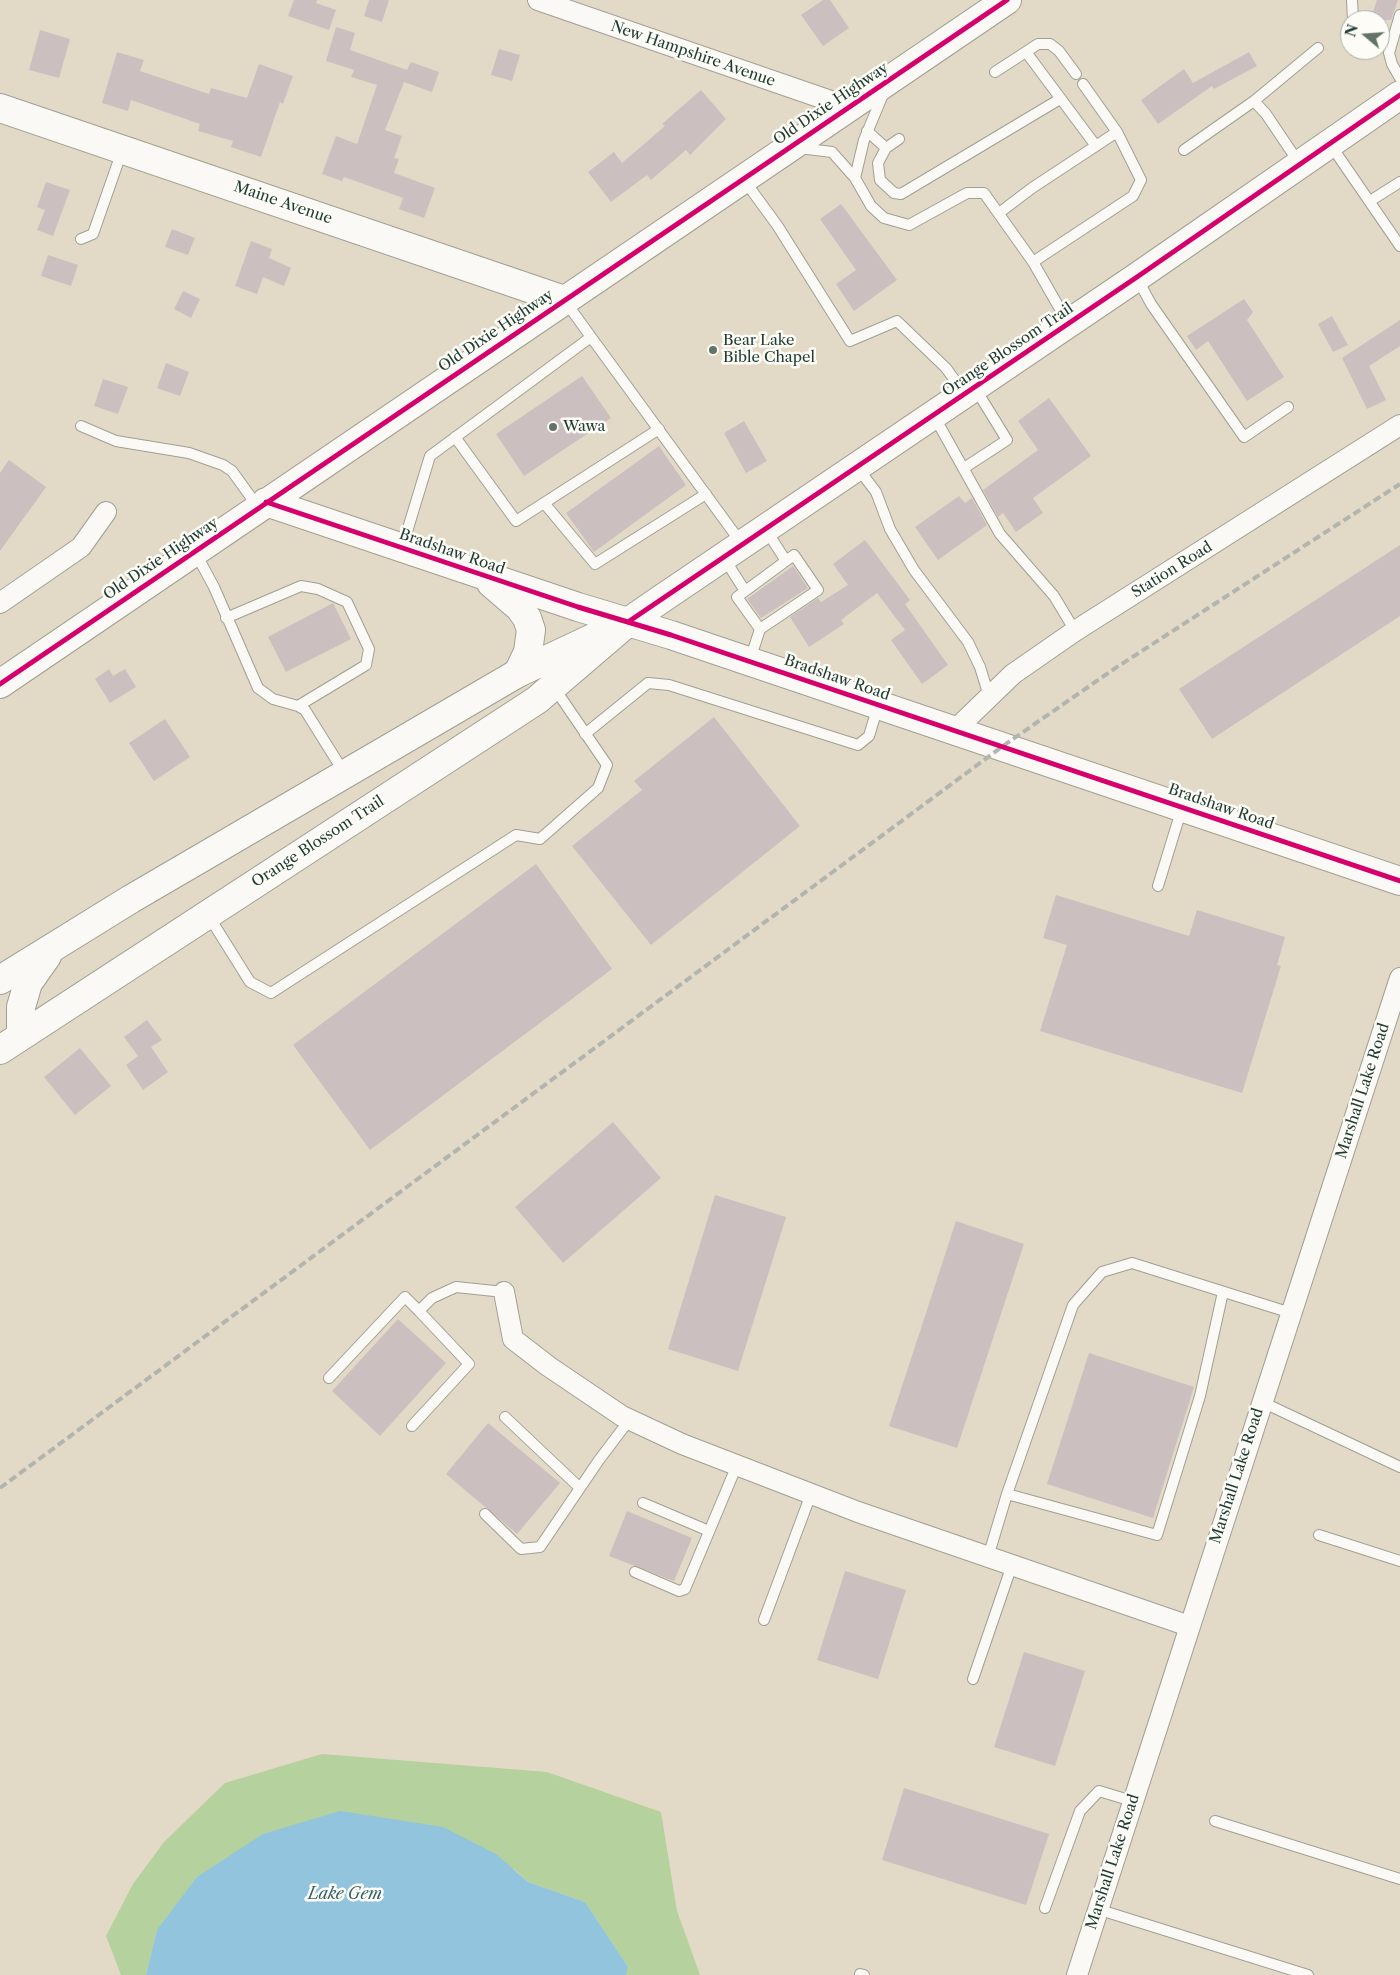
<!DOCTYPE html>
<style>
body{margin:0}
#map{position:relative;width:1400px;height:1975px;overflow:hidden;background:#e2dac6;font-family:"Libre Caslon Text",serif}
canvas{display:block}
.north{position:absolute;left:1340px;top:10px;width:50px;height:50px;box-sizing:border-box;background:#fdfcf7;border:1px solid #a4b0a9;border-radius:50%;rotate:288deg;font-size:14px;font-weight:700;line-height:20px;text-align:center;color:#1f3d34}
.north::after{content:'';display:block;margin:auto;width:18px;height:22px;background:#637467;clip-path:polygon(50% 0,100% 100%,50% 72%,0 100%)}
</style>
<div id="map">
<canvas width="1400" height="1975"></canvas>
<div class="north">N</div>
</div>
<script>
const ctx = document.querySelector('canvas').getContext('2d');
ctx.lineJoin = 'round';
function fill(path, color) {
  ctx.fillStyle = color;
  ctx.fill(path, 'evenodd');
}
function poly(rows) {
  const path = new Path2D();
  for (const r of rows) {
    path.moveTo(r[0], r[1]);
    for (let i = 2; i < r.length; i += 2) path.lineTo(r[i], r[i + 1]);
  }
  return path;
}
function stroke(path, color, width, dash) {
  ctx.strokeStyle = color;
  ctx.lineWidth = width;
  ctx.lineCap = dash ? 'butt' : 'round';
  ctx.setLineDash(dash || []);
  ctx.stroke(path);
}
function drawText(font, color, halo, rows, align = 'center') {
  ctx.font = font + ' "Libre Caslon Text",serif';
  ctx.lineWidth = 5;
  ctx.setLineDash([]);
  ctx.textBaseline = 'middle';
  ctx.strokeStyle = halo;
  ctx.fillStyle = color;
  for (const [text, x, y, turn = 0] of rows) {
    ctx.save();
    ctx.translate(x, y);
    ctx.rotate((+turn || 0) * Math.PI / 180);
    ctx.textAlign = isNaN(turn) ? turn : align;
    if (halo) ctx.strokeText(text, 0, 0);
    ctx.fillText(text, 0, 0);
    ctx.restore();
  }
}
fill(poly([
 [322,1754,547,1772,661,1812,677,1911,700,1975,626,1975,628,1967,585,1902,528,1882,514,1869,157,1930,146,1975,121,1975,106,1936,133,1884,164,1842,225,1783]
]), '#b4d19e');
fill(poly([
 [340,1811,443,1827,496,1854,528,1882,585,1902,628,1967,626,1975,146,1975,157,1930,197,1877,263,1834]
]), '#92c4de');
fill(poly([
 [294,0,317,0,316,3,336,10,329,30,288,16],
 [369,0,389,0,382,22,364,16],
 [823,0,830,0,849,28,823,46,801,15],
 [1377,0,1398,0,1391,20,1370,20],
 [336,27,355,33,350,50,407,70,411,62,439,72,432,92,404,82,385,130,402,136,394,158,399,159,394,173,435,188,424,218,399,209,403,198,344,177,342,181,322,174,336,136,357,144,377,85,351,77,354,70,326,61],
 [40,30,70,39,59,78,29,70],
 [499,49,520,55,512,81,491,75],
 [117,52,144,60,140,71,209,94,211,88,247,98,259,64,293,76,283,104,280,102,261,157,231,147,233,141,198,131,200,124,131,100,128,111,102,103],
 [1249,52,1257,66,1214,89,1212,86,1158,124,1141,100,1184,69,1193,83],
 [701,90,726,119,690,155,686,150,651,180,647,175,611,202,588,172,614,152,622,163,665,126,662,124],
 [46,182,70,190,53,236,37,230,45,210,37,207],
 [841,204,897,280,854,311,836,284,856,270,820,219],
 [172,229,195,238,188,255,165,247],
 [251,241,272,249,269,258,291,268,284,286,263,277,257,294,235,286],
 [48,255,78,265,71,286,41,276],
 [183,291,200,299,191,318,174,309],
 [1244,299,1253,312,1247,320,1284,377,1247,401,1208,341,1196,350,1187,336],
 [1332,316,1348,345,1333,352,1318,324],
 [1400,320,1400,346,1369,366,1386,400,1367,409,1342,358],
 [166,363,189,372,180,396,157,388],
 [582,376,611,418,524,476,496,434],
 [103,379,128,387,118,414,94,406],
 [1049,398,1091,456,1033,498,1043,513,1016,532,1003,513,998,517,983,490,1038,450,1018,421],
 [744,421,767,461,746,473,724,433],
 [659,446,686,485,594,552,566,513],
 [9,460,46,487,0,551,0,473],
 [959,496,965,503,972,498,987,525,938,560,915,527],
 [865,540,910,600,905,604,948,665,922,684,891,640,905,630,877,593,841,620,844,624,809,647,790,617,818,598,821,602,848,585,833,564],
 [1400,545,1400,616,1212,739,1179,689],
 [793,566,808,588,761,618,747,599],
 [333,603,351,639,286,672,268,637],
 [109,669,113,676,125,669,136,687,110,703,95,679],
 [714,717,800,826,651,945,572,846,642,790,634,781],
 [165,719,190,757,154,781,129,743],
 [536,864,612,969,370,1150,293,1045],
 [1056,895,1189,936,1197,910,1285,937,1277,965,1281,966,1242,1093,1040,1031,1067,945,1043,938],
 [147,1020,162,1040,151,1047,168,1072,143,1090,126,1065,138,1056,124,1037],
 [80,1048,111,1086,75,1115,44,1077],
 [613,1122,661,1178,563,1263,515,1207],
 [715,1195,786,1217,738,1371,668,1349],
 [956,1221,1024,1244,957,1448,889,1426],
 [398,1319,446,1363,380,1436,332,1391],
 [1089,1353,1194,1387,1153,1518,1047,1484],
 [488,1423,560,1483,517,1534,446,1474],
 [627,1511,692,1538,674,1581,609,1556],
 [845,1571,906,1590,878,1679,817,1660],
 [1024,1652,1085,1671,1055,1766,994,1747],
 [904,1788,1049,1834,1026,1905,882,1860]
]), '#cbc0bf');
const lane = poly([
 [1352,0,1353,20],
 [1400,15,1389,53,1392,64,1400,78],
 [1026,52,1096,146],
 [995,72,1038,44,1050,44,1059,51,1076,74],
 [1254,101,1318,48],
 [867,131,886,148],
 [899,139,886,148,878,163,880,180,894,193,901,194,1060,99],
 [1330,144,1400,246],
 [799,148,832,152,855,178,864,140,884,92],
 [1184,150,1254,101,1266,114,1299,163],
 [855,178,871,206,884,218,909,225,967,193,984,193,1033,262,1068,323],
 [744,180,777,225,850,341,897,321,946,368,964,393],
 [1370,201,1400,182],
 [999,213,1032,188,1117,132],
 [81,239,93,234,122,151],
 [1033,262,1133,196,1141,180,1117,132,1083,84],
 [1137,278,1151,304,1244,437,1288,407],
 [565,301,591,337],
 [934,416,1000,534,1054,596,1075,631],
 [81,426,116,441,189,453,223,465,232,471,258,507],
 [455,437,516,521,659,429],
 [857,467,876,492,890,529,914,570,968,642,980,667,989,696],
 [964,468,1007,440,975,388],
 [544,503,595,564,706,494],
 [766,530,786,561],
 [402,548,430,456,591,337,742,544],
 [195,552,214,587,258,688,273,699,298,706,305,710,345,774],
 [724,558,745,591],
 [226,618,301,586,318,589,347,602,369,649,366,665,298,706],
 [750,660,760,629,737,597,794,555,818,590,760,629],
 [585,734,648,683,669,685,858,745,869,736,878,706],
 [1158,886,1182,808],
 [208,915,250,982,271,993,516,835,540,839,598,788,607,765,553,686],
 [329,1378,405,1297,419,1311],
 [1262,1402,1400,1467],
 [505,1417,580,1488],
 [412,1426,469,1364,419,1311,432,1298,456,1287,504,1292],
 [1007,1494,1073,1305,1102,1272,1132,1263,1291,1313],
 [643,1503,709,1531],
 [485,1514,521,1549,540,1547,599,1460,630,1419],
 [1319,1535,1400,1561],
 [988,1557,1007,1494,1157,1535,1200,1396,1223,1292],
 [635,1572,679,1591,685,1589,737,1465],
 [764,1620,811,1494],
 [973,1679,1012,1565],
 [1215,1821,1400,1879],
 [1045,1908,1080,1811,1099,1791,1132,1801],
 [1097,1909,1308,1975],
 [860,1974,864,1975]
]);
const street = poly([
 [538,0,848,107],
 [0,603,81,547,106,512],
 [955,730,1013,674,1075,631,1400,425],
 [504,1292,513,1339,548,1366,622,1416,682,1444,858,1512,1189,1626],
 [1077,1975,1400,978]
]);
const secondary = poly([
 [0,108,564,300],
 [266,502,578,607,671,635,1400,881],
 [491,583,519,607,527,618,531,630,528,652,518,673],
 [0,684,1007,0]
]);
const primary = poly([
 [0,980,131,899,518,673,597,636],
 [21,1035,21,1007,28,983,47,956],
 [0,1050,537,700,628,622,654,604,1137,277,1400,95]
]);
stroke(lane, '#a09f93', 12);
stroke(street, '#a09f93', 22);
stroke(secondary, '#a09f93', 30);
stroke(primary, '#a09f93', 30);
stroke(lane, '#fbf9f6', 10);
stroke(street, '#fbf9f6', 20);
stroke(secondary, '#fbf9f6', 28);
stroke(primary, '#fbf9f6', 28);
stroke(poly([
 [0,1488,1003,746,1114,669,1400,484]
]), '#b2b4b0', 4, [8, 4]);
stroke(poly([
 [266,502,578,607,671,635,1400,881],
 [628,622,1137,277,1400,95],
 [0,684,1007,0]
]), '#d6006c', 5);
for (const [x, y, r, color] of [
 [713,350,5,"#637467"],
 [553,427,5,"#637467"]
]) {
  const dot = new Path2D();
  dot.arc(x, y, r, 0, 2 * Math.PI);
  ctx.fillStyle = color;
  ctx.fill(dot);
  stroke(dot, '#fdfcf7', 2);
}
drawText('15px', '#1f3d34', '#fdfcf7', [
 ["New Hampshire Avenue",693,54,19],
 ["Old Dixie Highway",831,104,-34],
 ["Maine Avenue",283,203,19],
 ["Old Dixie Highway",496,331,-34],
 ["Orange Blossom Trail",1008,350,-34],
 ["Bradshaw Road",452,552,19],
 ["Old Dixie Highway",161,559,-34],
 ["Station Road",1172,570,-32],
 ["Bradshaw Road",837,678,19],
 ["Bradshaw Road",1221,807,19],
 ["Orange Blossom Trail",318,842,-33],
 ["Marshall Lake Road",1363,1091,-72],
 ["Marshall Lake Road",1237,1476,-72],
 ["Marshall Lake Road",1113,1862,-72]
]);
drawText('15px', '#1f3d34', '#fdfcf7', [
 ["Bear Lake",723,341],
 ["Bible Chapel",723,358],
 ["Wawa",563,427]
], 'left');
drawText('italic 16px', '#37626a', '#fdfcf7', [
 ["Lake Gem",345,1894]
]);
</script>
